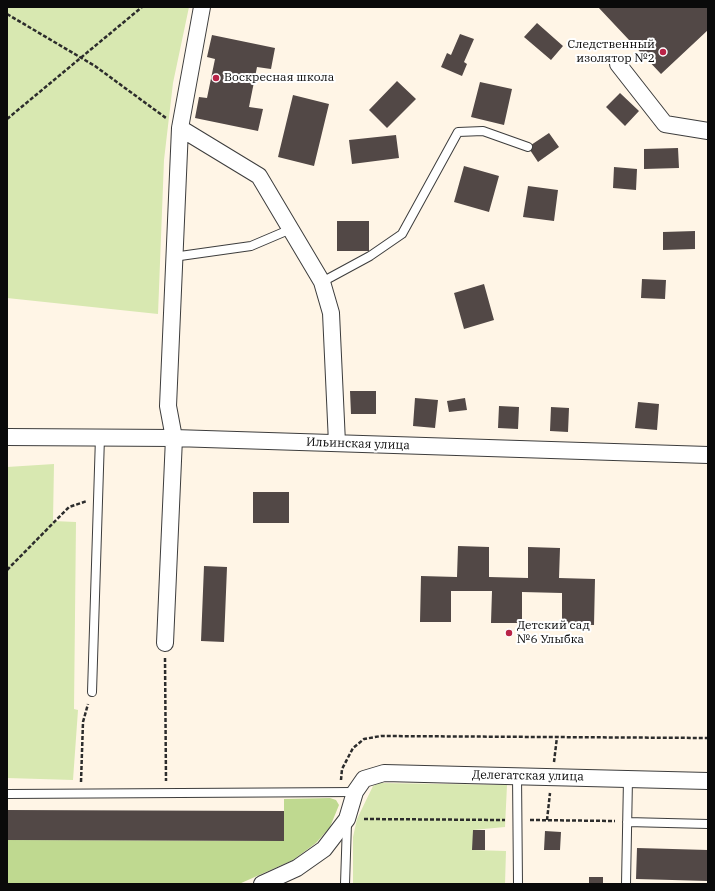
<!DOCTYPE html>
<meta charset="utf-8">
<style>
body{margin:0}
#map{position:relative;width:715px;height:891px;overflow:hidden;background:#fff5e6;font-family:"IBM Plex Serif",serif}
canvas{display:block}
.frame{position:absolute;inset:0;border:8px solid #0a0a0a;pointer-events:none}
</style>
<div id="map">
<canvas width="715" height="891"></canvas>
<div class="frame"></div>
</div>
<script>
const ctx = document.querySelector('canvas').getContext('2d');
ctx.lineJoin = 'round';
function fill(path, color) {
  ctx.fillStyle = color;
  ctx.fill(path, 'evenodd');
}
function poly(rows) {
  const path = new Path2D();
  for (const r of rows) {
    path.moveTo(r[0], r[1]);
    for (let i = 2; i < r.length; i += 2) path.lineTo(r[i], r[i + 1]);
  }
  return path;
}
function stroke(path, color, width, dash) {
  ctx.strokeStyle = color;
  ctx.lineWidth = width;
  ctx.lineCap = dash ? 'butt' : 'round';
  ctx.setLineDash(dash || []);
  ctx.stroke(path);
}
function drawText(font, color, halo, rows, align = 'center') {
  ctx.font = font + ' "IBM Plex Serif",serif';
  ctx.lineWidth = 4;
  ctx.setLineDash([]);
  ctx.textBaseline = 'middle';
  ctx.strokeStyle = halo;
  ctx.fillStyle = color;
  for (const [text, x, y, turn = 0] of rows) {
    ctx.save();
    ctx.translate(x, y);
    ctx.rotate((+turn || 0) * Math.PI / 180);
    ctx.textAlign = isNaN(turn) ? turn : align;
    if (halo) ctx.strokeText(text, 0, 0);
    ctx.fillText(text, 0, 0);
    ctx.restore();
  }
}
fill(poly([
 [7,7,189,7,173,83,164,160,158,314,7,298],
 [54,464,53,521,76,522,74,709,78,710,73,780,7,778,7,467],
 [380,783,507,785,505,827,473,830,473,850,506,851,505,884,353,884,353,837,357,819,373,786]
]), '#d8e8b1');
fill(poly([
 [330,798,336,800,339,805,330,827,316,843,293,860,239,884,7,884,7,840,284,841,284,799]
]), '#bfd990');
fill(poly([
 [598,7,708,7,708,30,661,74],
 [537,23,563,46,551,60,524,37],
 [460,34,474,39,464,62,467,64,462,76,441,67,447,53,451,55],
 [212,35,275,48,271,69,257,67,249,107,263,109,258,131,195,118,199,97,207,98,215,59,207,57],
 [397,81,416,99,387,128,369,110],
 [480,82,512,89,504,125,471,117],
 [620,93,639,111,625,126,606,107],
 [293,95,329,104,314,166,278,157],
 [549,133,559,147,538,162,528,147],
 [396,135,399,158,352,164,349,140],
 [678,148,679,168,644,169,644,149],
 [464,166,499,176,489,212,454,202],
 [614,167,637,169,636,190,613,188],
 [528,186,558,190,554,221,523,217],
 [337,221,369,221,369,251,337,251],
 [695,231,695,249,663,250,663,232],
 [642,279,666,280,665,299,641,298],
 [484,284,494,320,464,329,454,293],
 [350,391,376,391,376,414,351,414],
 [415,398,438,400,435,428,413,426],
 [465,398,467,410,449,412,447,401],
 [638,402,659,404,657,430,635,428],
 [499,406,519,407,518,429,498,428],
 [551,407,569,408,568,432,550,431],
 [253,492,289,492,289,523,253,523],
 [458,546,489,547,489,577,528,578,528,547,560,548,559,578,595,579,594,625,562,624,562,593,522,592,522,623,491,623,492,591,451,591,451,622,420,622,421,576,457,577],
 [204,566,227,567,224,642,201,641],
 [7,810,284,811,284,841,7,840],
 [473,830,485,830,485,850,472,850],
 [545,831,561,832,560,850,544,850],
 [637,848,708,850,708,881,636,879],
 [589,877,603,877,603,884,589,884]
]), '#524846');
const lane = poly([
 [173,257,251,246,291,229],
 [322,282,370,256,402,234,458,132,483,131,528,147],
 [92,692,100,437],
 [517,775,518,884],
 [7,794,355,792],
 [627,822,708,824],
 [345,884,347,823],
 [626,884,628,779]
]);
const street = poly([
 [202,7,180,128,259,176,322,282,331,313,337,443],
 [618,64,665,124,708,131],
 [7,437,174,438,708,455],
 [165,643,174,438,168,406,180,128],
 [262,884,297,868,324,849,347,819,355,792,364,779,384,773,708,781]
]);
stroke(lane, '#3d3d3d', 10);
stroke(street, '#3d3d3d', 18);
stroke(poly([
 [7,14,95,66,166,118],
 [7,119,142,7],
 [7,570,69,507,87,501],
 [165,658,166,781],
 [554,762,557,737],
 [341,780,342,769,353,748,364,739,381,736,708,738],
 [81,782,83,722,88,704],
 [364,819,505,820],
 [530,820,615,821],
 [547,820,550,793]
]), '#2c2c2c', 2.5, [4, 2]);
stroke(lane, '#fff', 8);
stroke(street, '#fff', 16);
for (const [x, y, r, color] of [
 [663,52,4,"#b92347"],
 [216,78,4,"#b92347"],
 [509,633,4,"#b92347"]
]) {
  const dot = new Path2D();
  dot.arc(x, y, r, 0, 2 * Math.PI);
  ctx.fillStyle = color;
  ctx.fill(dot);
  stroke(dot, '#fff', 1.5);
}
drawText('12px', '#0a0a0a', '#fff', [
 ["Следственный",655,45,"right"],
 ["изолятор №2",655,59,"right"],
 ["Воскресная школа",224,78],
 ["Детский сад",517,626],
 ["№6 Улыбка",517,640]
], 'left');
drawText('12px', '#0a0a0a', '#fff', [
 ["Ильинская улица",358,444,2],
 ["Делегатская улица",528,776,1]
]);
</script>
